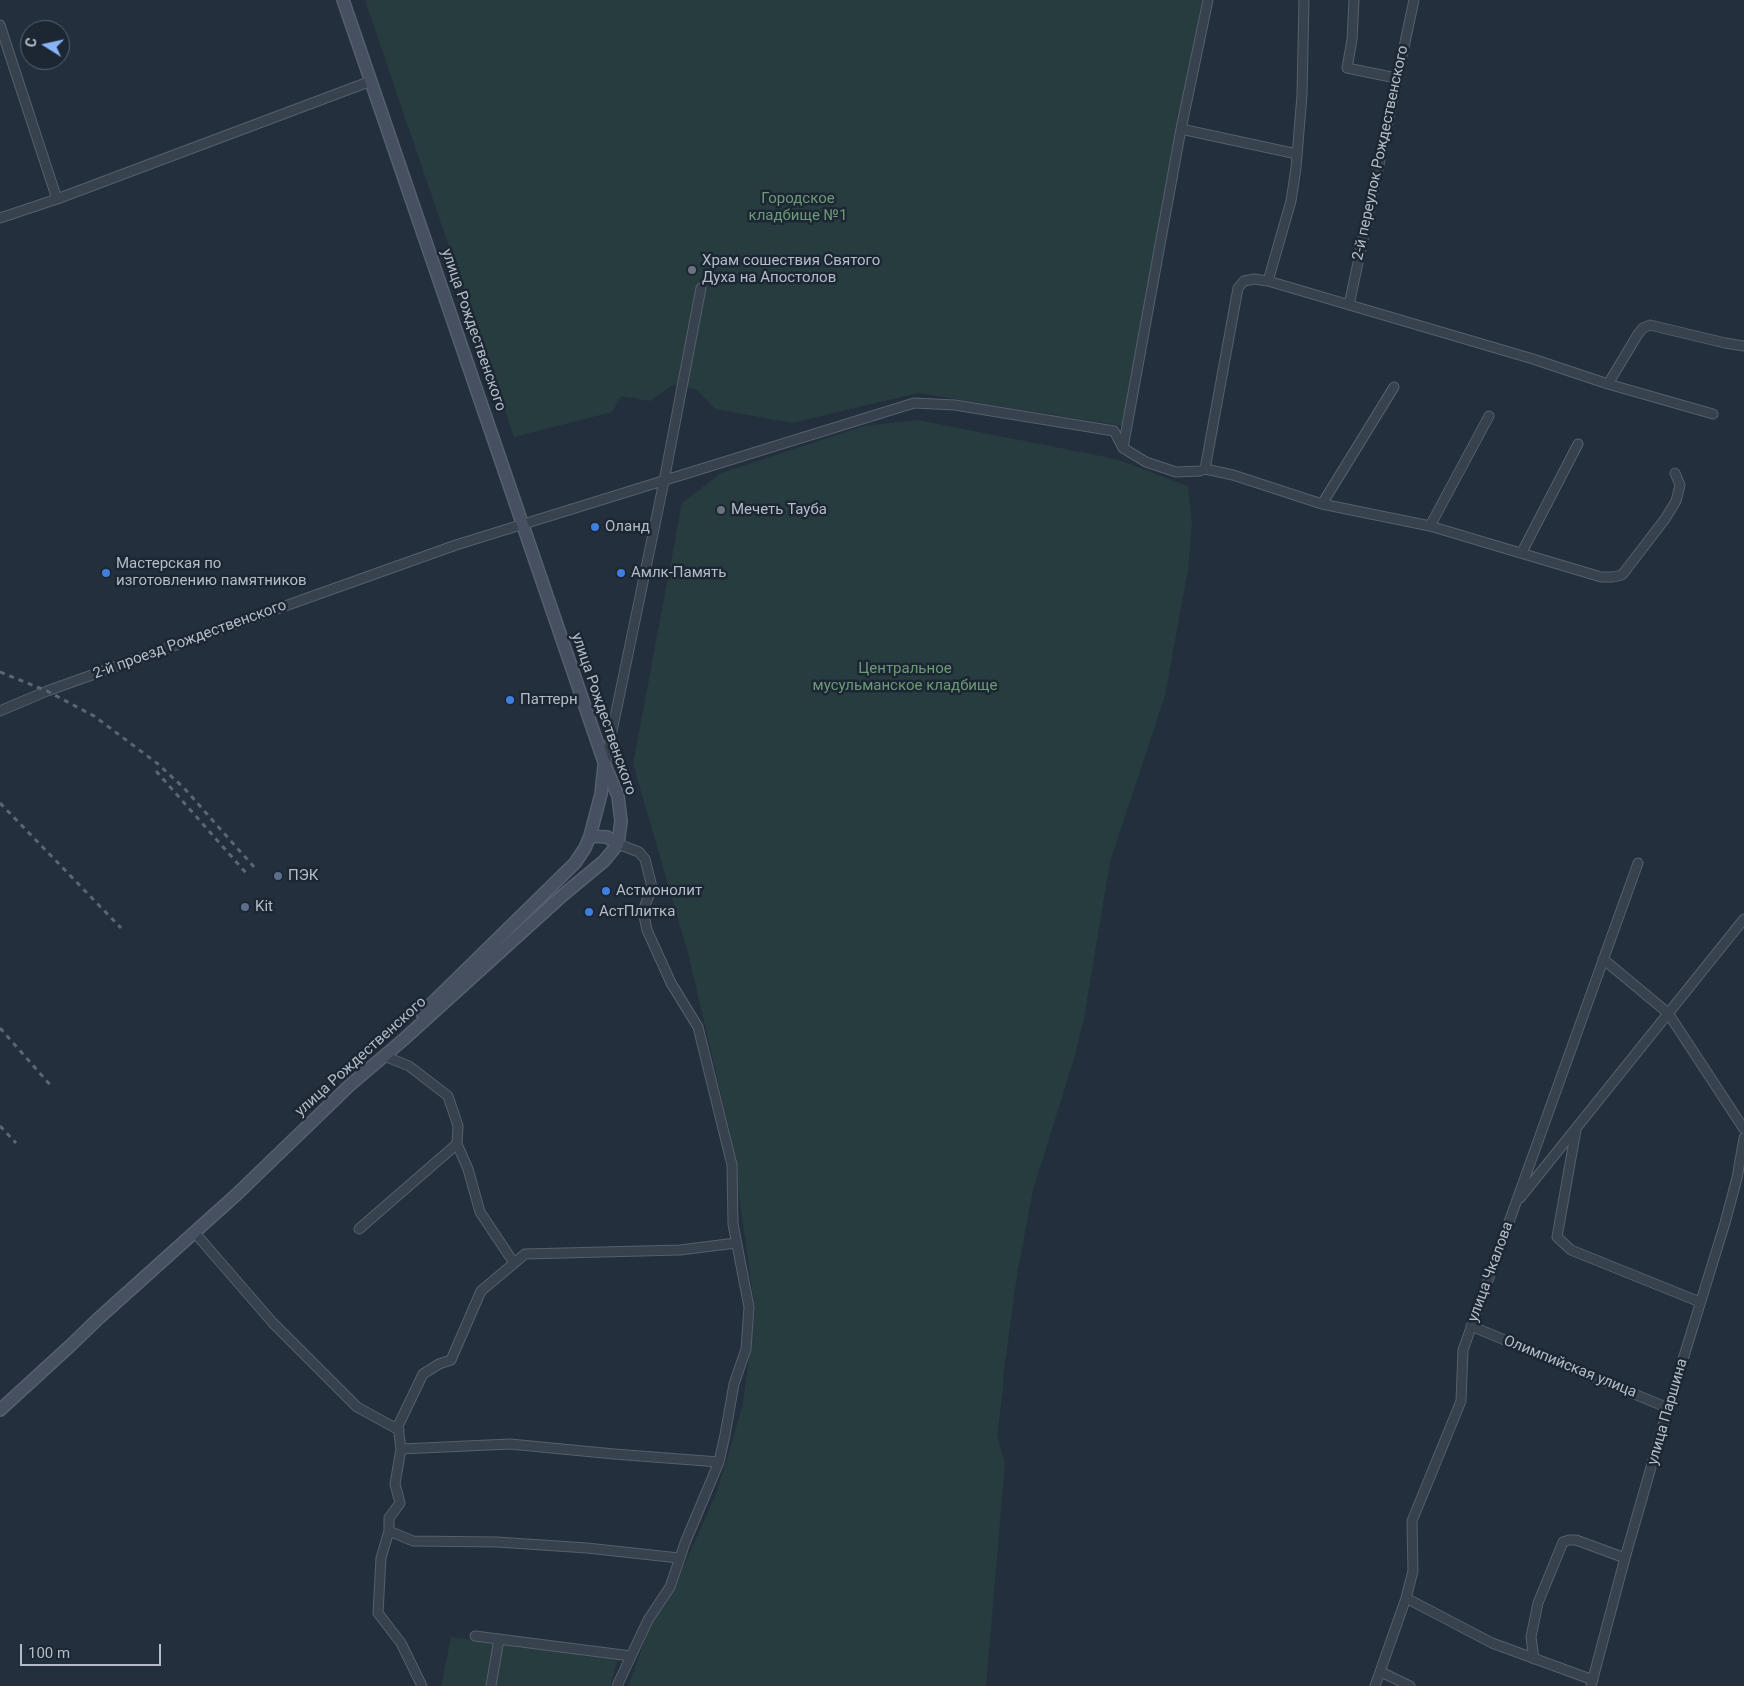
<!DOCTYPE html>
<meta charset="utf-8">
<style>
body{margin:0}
#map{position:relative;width:1744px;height:1686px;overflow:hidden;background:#242f3e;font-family:Roboto,sans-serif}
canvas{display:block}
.north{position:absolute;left:20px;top:20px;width:50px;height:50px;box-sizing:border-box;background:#1d2633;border:1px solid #59626f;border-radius:50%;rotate:280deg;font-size:14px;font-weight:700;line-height:20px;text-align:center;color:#b4bcc9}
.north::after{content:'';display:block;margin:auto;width:18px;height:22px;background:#8ab4f8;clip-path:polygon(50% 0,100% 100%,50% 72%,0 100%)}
.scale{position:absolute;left:20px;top:1644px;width:141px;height:22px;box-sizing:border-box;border:2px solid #b4bcc9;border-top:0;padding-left:6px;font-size:15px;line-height:18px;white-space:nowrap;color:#b4bcc9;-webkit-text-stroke:4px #1d2633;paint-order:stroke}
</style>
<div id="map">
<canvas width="1744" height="1686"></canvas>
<div class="north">С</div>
<div class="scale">100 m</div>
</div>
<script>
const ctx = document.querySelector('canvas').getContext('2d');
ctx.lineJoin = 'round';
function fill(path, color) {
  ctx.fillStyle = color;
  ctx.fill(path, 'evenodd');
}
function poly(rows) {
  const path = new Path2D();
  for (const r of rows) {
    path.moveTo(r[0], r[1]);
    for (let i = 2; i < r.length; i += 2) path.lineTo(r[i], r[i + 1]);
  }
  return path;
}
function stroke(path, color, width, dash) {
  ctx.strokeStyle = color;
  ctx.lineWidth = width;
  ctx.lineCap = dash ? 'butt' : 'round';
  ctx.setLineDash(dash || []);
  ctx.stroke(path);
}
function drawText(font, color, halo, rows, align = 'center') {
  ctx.font = font + ' Roboto,sans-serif';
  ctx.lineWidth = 5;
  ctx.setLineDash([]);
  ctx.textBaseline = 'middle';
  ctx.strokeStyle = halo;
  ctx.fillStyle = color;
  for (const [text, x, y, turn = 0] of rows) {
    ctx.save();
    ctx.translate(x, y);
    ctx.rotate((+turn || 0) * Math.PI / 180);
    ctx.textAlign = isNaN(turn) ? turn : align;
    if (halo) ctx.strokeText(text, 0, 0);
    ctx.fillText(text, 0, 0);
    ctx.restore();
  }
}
fill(poly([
 [365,0,1202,0,1123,426,918,393,792,423,715,409,697,390,673,385,650,401,621,396,612,412,514,437],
 [918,420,1116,459,1188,486,1192,523,1188,570,1165,695,1110,862,1084,1018,1074,1059,1033,1190,1017,1275,1003,1378,1003,1390,997,1435,1005,1463,986,1686,628,1686,651,1624,670,1596,717,1492,743,1404,755,1311,731,1137,688,953,633,764,682,503,721,473,864,426],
 [451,1637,618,1659,610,1686,441,1686]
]), '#263c3f');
const minor = poly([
 [1354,0,1352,40,1347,68,1396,78],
 [0,25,57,199],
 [1181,129,1297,154],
 [0,218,57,199,371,81],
 [1268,281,1291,201,1296,168,1302,95,1304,0],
 [1349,305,1414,0],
 [1608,384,1638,334,1643,328,1650,325,1725,343,1744,346],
 [1123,448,1181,129,1208,0],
 [1205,469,1238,288,1244,281,1254,279,1268,281,1533,359,1608,384,1713,414],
 [1322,504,1394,387],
 [1430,526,1489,416],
 [1522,552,1578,444],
 [0,711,47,691,456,545,914,403,955,405,1114,431,1123,448,1146,462,1176,472,1200,471,1205,469,1233,475,1322,504,1430,526,1601,577,1613,577,1622,575,1665,519,1676,501,1680,485,1675,473],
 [605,765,664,481,701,288],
 [1603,959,1668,1013,1744,1129],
 [384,1056,409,1066,448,1096,458,1126,457,1144,468,1169,480,1212,514,1263],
 [1576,1130,1557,1237,1571,1250,1700,1302],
 [1520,1198,1744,919],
 [359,1229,457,1144],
 [195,1233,273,1323,357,1407,399,1430],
 [1471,1326,1668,1408],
 [401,1449,510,1444,614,1454,719,1462],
 [389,1531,413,1541,497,1542,587,1548,679,1558],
 [1406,1598,1492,1643,1593,1680],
 [475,1636,631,1656],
 [1534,1659,1531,1637,1538,1603,1563,1542,1569,1540,1576,1540,1625,1558],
 [1381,1672,1410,1686],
 [422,1686,401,1643,378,1613,381,1558,389,1531,389,1518,400,1503,395,1484,401,1449,398,1426,423,1374,439,1364,451,1360,481,1291,525,1254,680,1250,736,1243],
 [491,1686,499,1639],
 [617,1686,648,1620,670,1587,685,1543,719,1462,725,1435,734,1384,746,1349,749,1307,733,1224,732,1165,698,1027,671,983,647,930,643,911,652,887,645,859,639,852,618,844],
 [1375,1686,1406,1598,1413,1571,1412,1521,1461,1401,1463,1350,1638,863],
 [1591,1686,1625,1558,1668,1408,1725,1223,1737,1178,1744,1138]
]);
const secondary = poly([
 [590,836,607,837,618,844],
 [422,1013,575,863,585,848,590,836,601,794,604,766],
 [0,1410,71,1345,99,1318,236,1195,350,1085,403,1040,563,895,604,861,618,844,621,821,618,796,605,765,343,0]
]);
stroke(minor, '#565f6c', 11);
stroke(secondary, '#565f6c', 14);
stroke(minor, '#38414e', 9);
stroke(secondary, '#465061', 11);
stroke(poly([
 [0,672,47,691,94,716,158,764,184,788,254,867],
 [156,771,247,874],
 [0,803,121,928],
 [0,1028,52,1087],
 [0,1126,16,1143]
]), '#5a6575', 3, [5, 5]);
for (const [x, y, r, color] of [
 [692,270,5,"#6b7280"],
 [721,510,5,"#6b7280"],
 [595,527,5,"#3f7fe0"],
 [106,573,5,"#3f7fe0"],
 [621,573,5,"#3f7fe0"],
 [510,700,5,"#3f7fe0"],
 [278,876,5,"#5c6f8a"],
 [606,891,5,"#3f7fe0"],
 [245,907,5,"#5c6f8a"],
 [589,912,5,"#3f7fe0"]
]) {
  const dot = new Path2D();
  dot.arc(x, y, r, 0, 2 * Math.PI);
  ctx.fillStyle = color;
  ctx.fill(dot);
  stroke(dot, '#1d2633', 2);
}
drawText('15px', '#b4bcc9', '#1d2633', [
 ["2-й переулок Рождественского",1381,153,-78],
 ["улица Рождественского",473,330,71],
 ["2-й проезд Рождественского",190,640,-20],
 ["улица Рождественского",603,714,71],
 ["улица Рождественского",361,1057,-42],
 ["улица Чкалова",1491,1272,-70],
 ["Олимпийская улица",1570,1367,22],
 ["улица Паршина",1668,1412,-74]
]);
drawText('15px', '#6b9a76', '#1d2633', [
 ["Городское",798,199],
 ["кладбище №1",798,216],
 ["Центральное",905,669],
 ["мусульманское кладбище",905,686]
]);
drawText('15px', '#b4bcc9', '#1d2633', [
 ["Храм сошествия Святого",702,261],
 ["Духа на Апостолов",702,278],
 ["Мечеть Тауба",731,510],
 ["Оланд",605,527],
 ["Мастерская по",116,564],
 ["изготовлению памятников",116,581],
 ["Амлк-Память",631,573],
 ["Паттерн",520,700],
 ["ПЭК",288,876],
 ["Астмонолит",616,891],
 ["Kit",255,907],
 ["АстПлитка",599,912]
], 'left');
</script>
